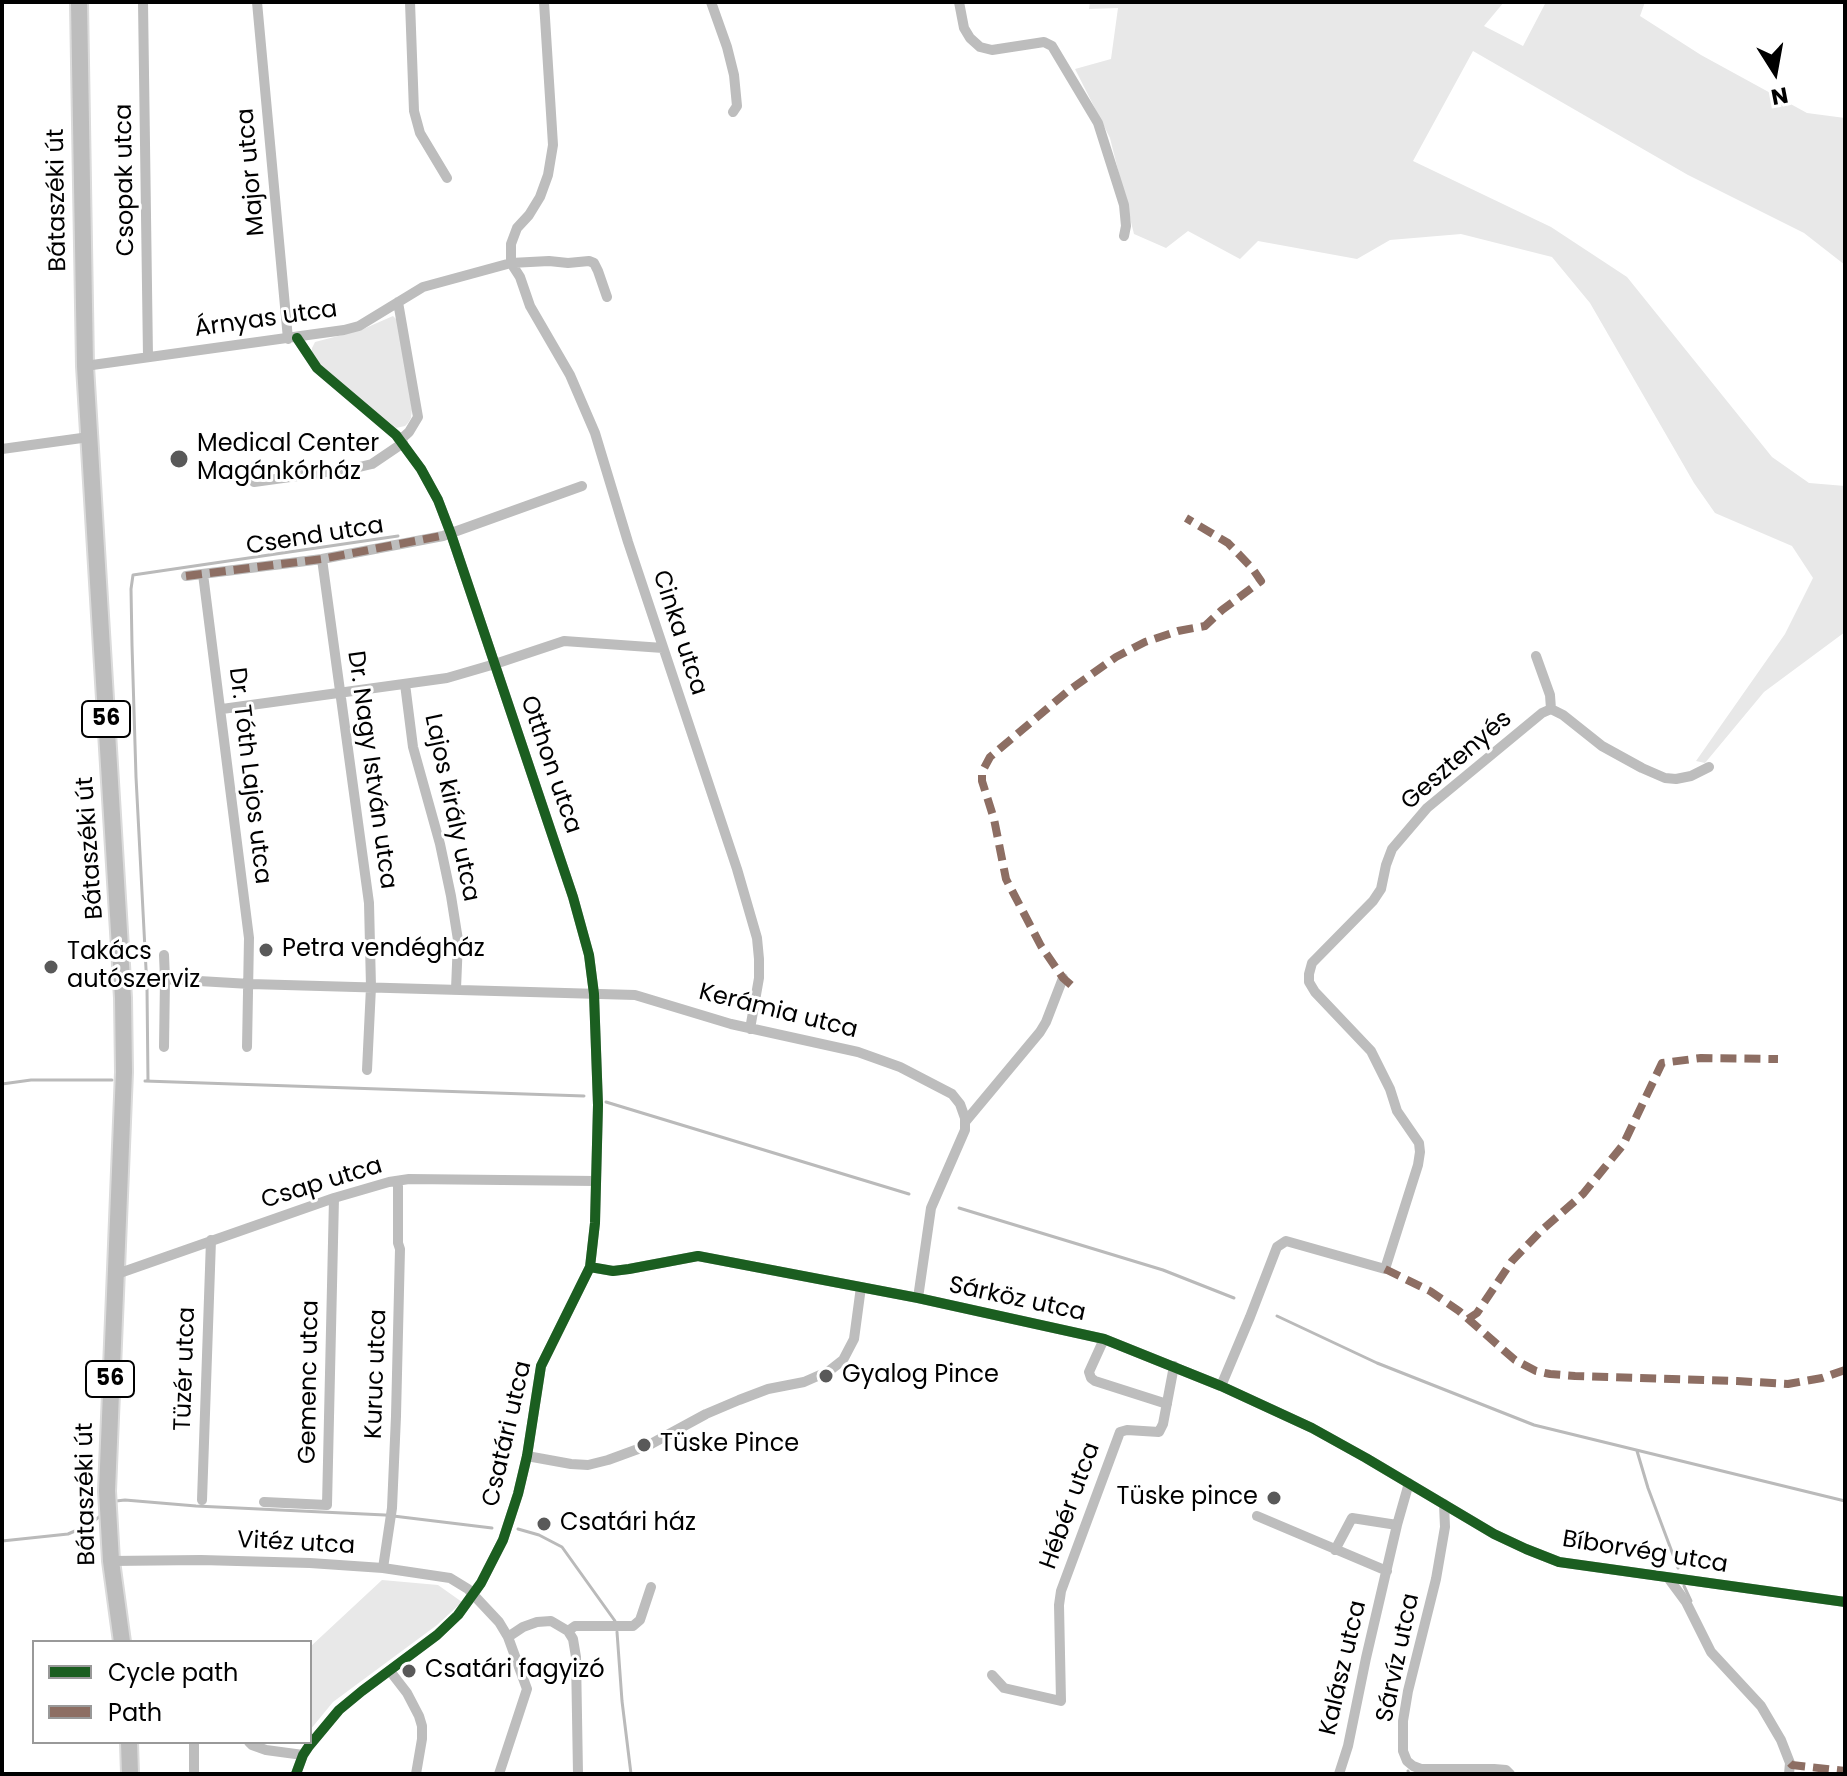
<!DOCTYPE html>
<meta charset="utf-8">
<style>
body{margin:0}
#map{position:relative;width:1847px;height:1776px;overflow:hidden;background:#fff;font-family:Poppins,sans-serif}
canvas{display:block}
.frame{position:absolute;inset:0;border:4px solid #000;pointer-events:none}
.legend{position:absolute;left:32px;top:1640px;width:280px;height:104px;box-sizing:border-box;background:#fff;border:2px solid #999;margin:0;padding:10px 14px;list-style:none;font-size:24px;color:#000}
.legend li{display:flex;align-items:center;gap:16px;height:40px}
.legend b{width:40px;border:2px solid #999}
.north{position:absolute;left:1735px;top:32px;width:80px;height:80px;-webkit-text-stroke:6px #fff;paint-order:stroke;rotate:169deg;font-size:22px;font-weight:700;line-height:32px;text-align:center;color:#000}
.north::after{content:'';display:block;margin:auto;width:28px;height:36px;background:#000;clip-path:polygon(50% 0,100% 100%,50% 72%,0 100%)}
</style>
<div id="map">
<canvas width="1847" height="1776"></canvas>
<div class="frame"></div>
<ul class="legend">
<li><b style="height:10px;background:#1b5e20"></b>Cycle path</li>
<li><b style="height:10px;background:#8d6e63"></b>Path</li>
</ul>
<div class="north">N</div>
</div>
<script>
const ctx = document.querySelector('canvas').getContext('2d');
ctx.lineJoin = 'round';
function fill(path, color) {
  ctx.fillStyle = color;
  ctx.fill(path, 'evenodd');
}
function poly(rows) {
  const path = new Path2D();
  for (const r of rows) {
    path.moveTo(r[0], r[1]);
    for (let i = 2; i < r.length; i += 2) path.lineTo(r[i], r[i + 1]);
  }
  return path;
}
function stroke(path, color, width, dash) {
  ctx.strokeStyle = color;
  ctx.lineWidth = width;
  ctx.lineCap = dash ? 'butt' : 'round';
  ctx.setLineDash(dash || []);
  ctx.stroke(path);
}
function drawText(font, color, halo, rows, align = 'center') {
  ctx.font = font + ' Poppins,sans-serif';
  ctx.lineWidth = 6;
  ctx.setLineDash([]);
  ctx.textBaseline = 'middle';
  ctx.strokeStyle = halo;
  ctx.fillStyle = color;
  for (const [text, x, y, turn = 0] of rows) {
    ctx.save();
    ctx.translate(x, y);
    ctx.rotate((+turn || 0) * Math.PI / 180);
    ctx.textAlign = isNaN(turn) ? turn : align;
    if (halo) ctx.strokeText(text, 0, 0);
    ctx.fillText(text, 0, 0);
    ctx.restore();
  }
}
fill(poly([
 [1090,2,1504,2,1484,26,1523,46,1546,2,1645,2,1640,16,1701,55,1807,113,1845,118,1845,265,1804,233,1688,175,1473,51,1413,161,1551,227,1627,277,1772,457,1809,483,1845,486,1845,632,1764,692,1705,763,1696,761,1785,634,1813,578,1792,546,1715,513,1694,483,1590,303,1552,257,1461,234,1390,240,1357,259,1258,241,1240,259,1188,231,1166,248,1134,234,1110,138,1075,69,1111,59,1118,8,1089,9],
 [393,316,397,320,412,409,411,418,408,423,405,426,396,428,324,370,312,352,312,348,315,342,361,330],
 [382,1580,438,1585,462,1602,437,1625,333,1702,310,1730,310,1647]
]), '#e8e8e8');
stroke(poly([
 [145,1081,584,1096],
 [148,1081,147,988,136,777,132,645,131,589,133,575,398,536],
 [2,1084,31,1080,112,1080],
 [606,1102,909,1194],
 [959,1208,1163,1270,1234,1298],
 [1277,1316,1377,1363,1534,1425,1845,1501],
 [1637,1451,1648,1488,1678,1568],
 [116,1501,125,1500,196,1506,385,1515,492,1528],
 [518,1529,539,1535,562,1547,615,1621],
 [2,1541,68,1534,91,1524,100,1516],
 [1684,1586,1691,1601],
 [617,1632,622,1701,631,1774],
 [1408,1771,1409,1774]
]), '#bababa', 3);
const primary = poly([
 [79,2,85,366,123,998,124,1072,107,1491,111,1561,122,1642],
 [129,1742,130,1774]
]);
stroke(primary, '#dbdbdb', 20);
stroke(poly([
 [143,2,148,357],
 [257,2,288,339],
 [410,2,414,111,420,133,447,178],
 [711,2,727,47,734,75,737,106,733,112],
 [959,2,964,28,970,38,980,47,992,50,1044,42,1052,46,1098,123,1124,205,1126,226,1124,236],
 [511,263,520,277,530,306,570,375,595,433,628,542,737,869,757,938,759,959,759,978,750,1029],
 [511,263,511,244,517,228,529,215,540,197,548,175,553,145,544,2],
 [398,302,418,417,409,432,400,440],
 [85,366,344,330,359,326,423,287,511,263,549,261,568,263,589,261,594,263,598,271,607,297],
 [2,449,89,437],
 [254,482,355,468,372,464,403,443],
 [322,559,369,903,371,987,367,1070],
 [203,574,249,938,247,1047],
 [186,576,322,559,443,536,582,486],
 [1536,656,1550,695,1551,709],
 [405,684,413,747,440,844,451,896,458,940,456,989],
 [222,709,447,678,495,664,564,641,663,648],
 [1551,709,1563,715,1602,746,1642,768,1665,778,1676,779,1691,776,1709,767],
 [164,955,165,979,164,1047],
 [165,979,250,984,635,995,731,1024,858,1052,900,1067,952,1094,960,1104,965,1118,965,1130,931,1208,918,1298],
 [965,1122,1040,1032,1046,1022,1063,978],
 [590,1267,613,1271,629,1269,698,1256,918,1298,1104,1339,1221,1386,1312,1428,1366,1458,1494,1534,1526,1549,1559,1562,1845,1602],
 [117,1274,334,1198,389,1182,409,1179,596,1181],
 [1104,1339,1089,1372,1091,1378,1095,1381,1167,1404],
 [1221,1386,1250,1317,1277,1247,1286,1241,1385,1269,1418,1165,1420,1152,1419,1143,1397,1111,1390,1089,1371,1051,1315,992,1309,982,1309,974,1312,963,1373,901,1381,889,1386,865,1392,849,1427,808,1542,713,1551,709],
 [527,1456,571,1464,588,1465,608,1460,649,1445,706,1414,739,1400,768,1389,804,1382,829,1371,843,1360,854,1339,861,1287],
 [202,1500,211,1240],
 [264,1502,327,1505,334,1198],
 [1444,1504,1445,1527,1436,1579,1408,1691,1403,1721,1403,1751,1407,1761,1413,1766,1421,1769,1494,1769,1506,1770,1510,1774],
 [1257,1516,1387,1571],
 [1335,1550,1352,1518,1397,1525],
 [111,1561,201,1560,310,1563,383,1568,450,1578,468,1589,499,1622,508,1637,527,1689,499,1774],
 [383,1568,392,1508,396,1416,400,1249,398,1243,398,1181],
 [1669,1579,1686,1602,1711,1652,1761,1706,1781,1740,1790,1763,1789,1774],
 [568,1631,575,1626,633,1626,640,1620,651,1587],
 [508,1637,523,1627,537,1622,551,1621,568,1631,573,1639,576,1657,578,1774],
 [390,1671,407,1693,419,1716,422,1726,422,1739,416,1774],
 [992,1675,1004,1688,1061,1701,1059,1605,1061,1591,1120,1432,1127,1430,1159,1432,1163,1424,1174,1366],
 [249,1742,252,1745,266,1750,303,1755],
 [194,1774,194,1742],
 [296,1774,303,1755,309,1746,339,1710,362,1691,437,1635,458,1615,481,1583,503,1540,518,1494,527,1456,541,1366,590,1267,595,1223,598,1105,594,994,589,955,573,897,451,534,438,500,421,469,396,435,317,368,297,338],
 [1339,1774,1348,1746,1366,1658,1397,1525,1409,1483]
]), '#bdbdbd', 10);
stroke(primary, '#bdbdbd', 16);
stroke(poly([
 [186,576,322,559,451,534],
 [1071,985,1063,978,1041,946,1006,879,994,819,982,781,982,772,990,757,1068,691,1116,657,1145,642,1178,631,1205,626,1222,610,1261,581,1252,568,1228,543,1186,518],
 [1385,1269,1430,1291,1459,1311,1515,1360,1536,1371,1550,1374,1575,1376,1737,1381,1788,1384,1822,1378,1845,1370],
 [1468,1319,1477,1313,1512,1261,1542,1230,1583,1194,1623,1145,1662,1063,1701,1058,1778,1059],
 [1790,1763,1792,1765,1845,1771]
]), '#8d6e63', 8, [16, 8]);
stroke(poly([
 [590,1267,613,1271,629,1269,698,1256,918,1298,1104,1339,1221,1386,1312,1428,1366,1458,1494,1534,1526,1549,1559,1562,1845,1602],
 [296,1774,303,1755,309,1746,339,1710,362,1691,437,1635,458,1615,481,1583,503,1540,518,1494,527,1456,541,1366,590,1267,595,1223,598,1105,594,994,589,955,573,897,451,534,438,500,421,469,396,435,317,368,297,338]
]), '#1b5e20', 10);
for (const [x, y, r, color] of [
 [179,459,10,"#595959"],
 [266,950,8,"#595959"],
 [51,967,8,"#595959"],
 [826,1376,8,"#595959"],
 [644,1445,8,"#595959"],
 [1274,1498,8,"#595959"],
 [544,1524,8,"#595959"],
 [409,1671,8,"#595959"]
]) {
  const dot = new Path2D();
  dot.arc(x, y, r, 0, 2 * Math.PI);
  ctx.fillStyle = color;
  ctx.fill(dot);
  stroke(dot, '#fff', 3);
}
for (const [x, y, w] of [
 [106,719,48],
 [110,1379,48]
]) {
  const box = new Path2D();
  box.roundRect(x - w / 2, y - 18, w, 36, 6);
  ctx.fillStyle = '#fff';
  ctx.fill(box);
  stroke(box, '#000', 2);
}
drawText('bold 22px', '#000', null, [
 ["56",106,719],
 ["56",110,1379]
]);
drawText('24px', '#000', '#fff', [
 ["Major utca",252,172,-95],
 ["Csopak utca",126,180,-91],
 ["Bátaszéki út",58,200,-91],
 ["Árnyas utca",266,320,-8],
 ["Csend utca",315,537,-9],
 ["Cinka utca",679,633,72],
 ["Gesztenyés",1457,761,-41],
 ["Otthon utca",550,765,71],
 ["Dr. Nagy István utca",371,770,82],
 ["Dr. Tóth Lajos utca",249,776,83],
 ["Lajos király utca",451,808,78],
 ["Bátaszéki út",91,848,-94],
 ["Kerámia utca",778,1012,14],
 ["Csap utca",322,1184,-17],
 ["Sárköz utca",1017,1300,12],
 ["Tüzér utca",186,1369,-88],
 ["Kuruc utca",377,1374,-88],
 ["Gemenc utca",310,1382,-89],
 ["Csatári utca",508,1434,-77],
 ["Bátaszéki út",87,1494,-91],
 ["Hébér utca",1071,1506,-70],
 ["Vitéz utca",296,1544,3],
 ["Bíborvég utca",1645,1553,9],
 ["Sárvíz utca",1399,1658,-78],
 ["Kalász utca",1344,1668,-77]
]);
drawText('24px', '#000', '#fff', [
 ["Medical Center",197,445],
 ["Magánkórház",197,473],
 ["Petra vendégház",282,950],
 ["Takács",67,953],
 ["autószerviz",67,981],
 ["Gyalog Pince",842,1376],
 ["Tüske Pince",660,1445],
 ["Tüske pince",1258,1498,"right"],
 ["Csatári ház",560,1524],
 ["Csatári fagyizó",425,1671]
], 'left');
</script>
